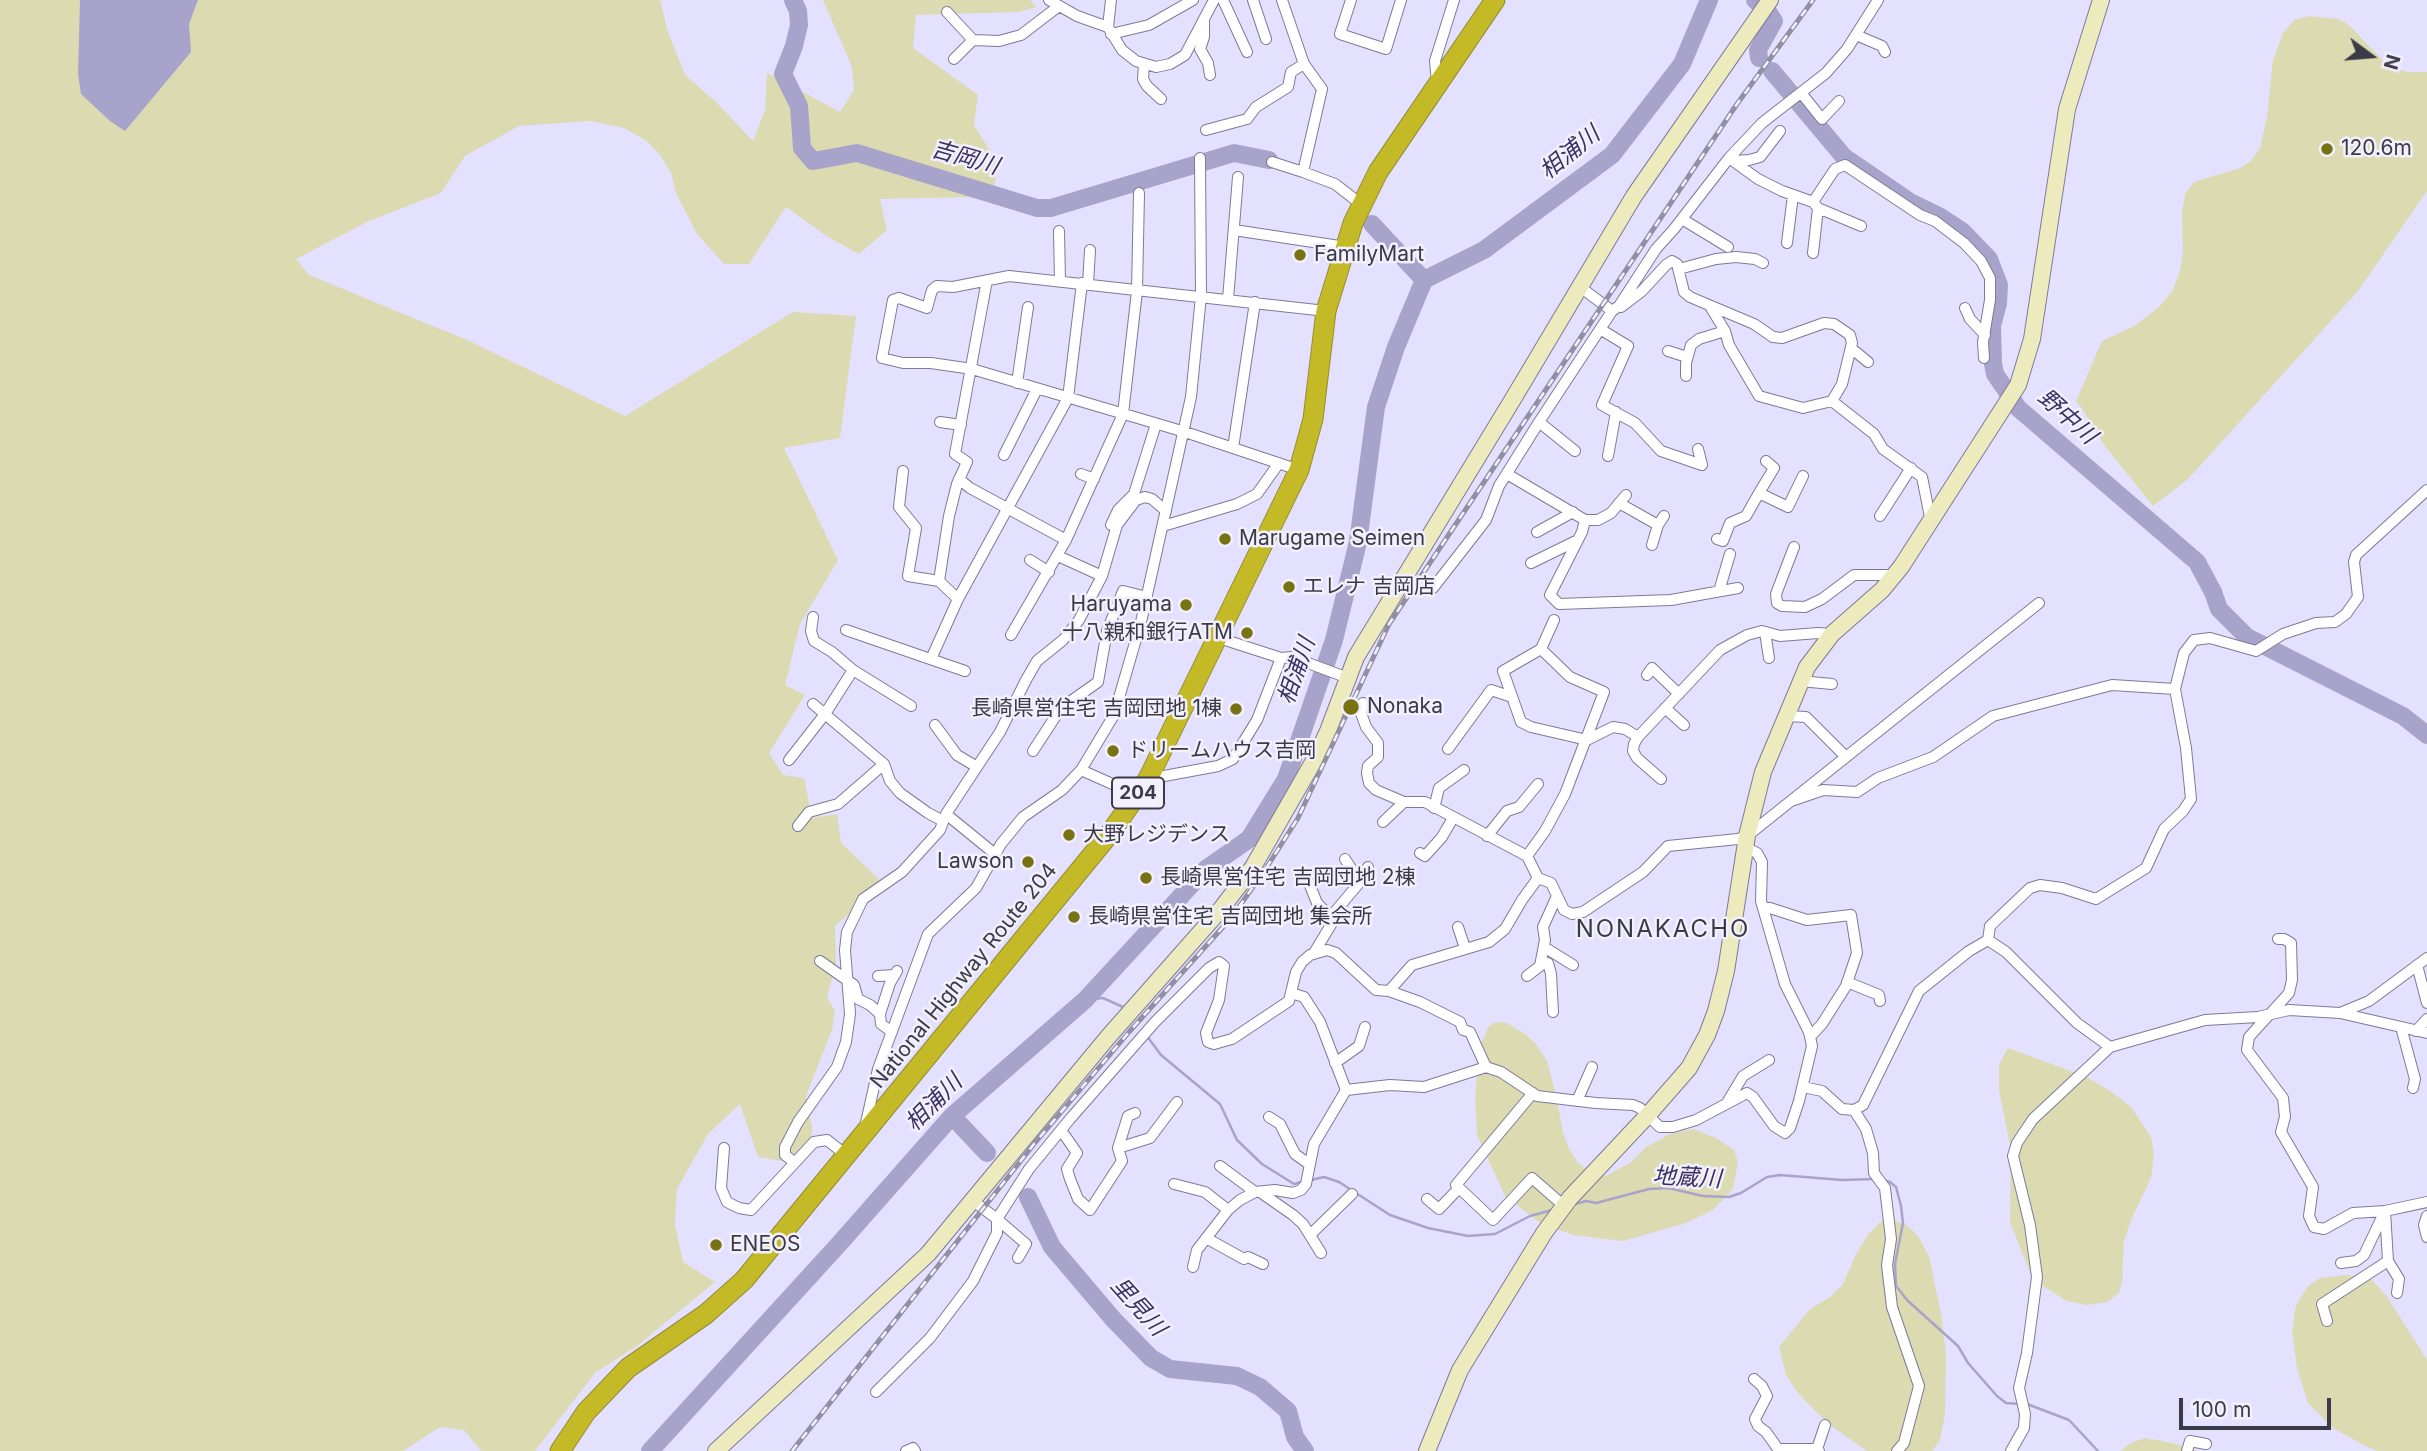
<!DOCTYPE html>
<meta charset="utf-8">
<style>
body{margin:0}
#map{position:relative;width:2427px;height:1451px;overflow:hidden;background:#e4e0ff;font-family:Inter,sans-serif}
canvas{display:block}
.north{position:absolute;left:2336px;top:21px;width:70px;height:70px;-webkit-text-stroke:5px #f1f0fc;paint-order:stroke;rotate:106deg;font-size:19px;font-weight:700;line-height:28px;text-align:center;color:#3c3a46}
.north::after{content:'';display:block;margin:auto;width:24px;height:32px;background:#3c3a46;clip-path:polygon(50% 0,100% 100%,50% 72%,0 100%)}
.scale{position:absolute;left:2179px;top:1398px;width:152px;height:32px;box-sizing:border-box;border:4px solid #3c3a46;border-top:0;padding-left:9px;font-size:21px;line-height:24px;white-space:nowrap;color:#3c3a46;-webkit-text-stroke:5px #f1f0fc;paint-order:stroke}
</style>
<div id="map">
<canvas width="2427" height="1451"></canvas>
<div class="north">N</div>
<div class="scale">100 m</div>
</div>
<script>
const ctx = document.querySelector('canvas').getContext('2d');
ctx.lineJoin = 'round';
function fill(path, color) {
  ctx.fillStyle = color;
  ctx.fill(path, 'evenodd');
}
function poly(rows) {
  const path = new Path2D();
  for (const r of rows) {
    path.moveTo(r[0], r[1]);
    for (let i = 2; i < r.length; i += 2) path.lineTo(r[i], r[i + 1]);
  }
  return path;
}
function stroke(path, color, width, dash) {
  ctx.strokeStyle = color;
  ctx.lineWidth = width;
  ctx.lineCap = dash ? 'butt' : 'round';
  ctx.setLineDash(dash || []);
  ctx.stroke(path);
}
function drawText(font, color, halo, rows, align = 'center') {
  ctx.font = font + ' Inter,"Noto Sans JP",sans-serif';
  ctx.lineWidth = 5;
  ctx.setLineDash([]);
  ctx.textBaseline = 'middle';
  ctx.strokeStyle = halo;
  ctx.fillStyle = color;
  for (const [text, x, y, turn = 0] of rows) {
    ctx.save();
    ctx.translate(x, y);
    ctx.rotate((+turn || 0) * Math.PI / 180);
    ctx.textAlign = isNaN(turn) ? turn : align;
    if (halo) ctx.strokeText(text, 0, 0);
    ctx.fillText(text, 0, 0);
    ctx.restore();
  }
}
fill(poly([
 [0,0,660,0,668,32,685,75,715,101,753,141,765,110,767,73,840,112,854,90,852,67,823,0,1030,0,1037,7,1018,12,916,15,913,48,978,95,974,125,998,164,994,187,971,197,880,199,887,230,859,254,828,237,786,207,749,264,724,264,697,234,676,193,671,173,661,156,648,142,624,128,590,121,519,126,465,156,441,193,367,222,296,259,309,275,467,340,625,416,793,312,856,316,840,438,784,448,838,560,800,624,785,685,805,695,769,753,783,775,804,778,812,818,837,814,841,843,884,884,835,926,836,963,827,997,835,1011,832,1030,806,1096,812,1127,811,1149,793,1163,758,1157,740,1104,708,1134,677,1189,675,1225,683,1262,715,1282,638,1345,595,1373,535,1451,481,1451,464,1430,440,1427,403,1451,0,1451],
 [2309,16,2339,19,2350,26,2386,64,2407,72,2427,72,2427,191,2358,291,2188,479,2153,506,2104,445,2085,413,2076,401,2102,341,2136,325,2160,306,2173,290,2180,271,2183,252,2182,214,2185,194,2194,182,2240,168,2251,161,2260,148,2267,117,2273,60,2283,33,2294,20],
 [1496,1022,1507,1023,1525,1034,1535,1043,1547,1061,1555,1091,1563,1132,1568,1147,1578,1163,1592,1173,1606,1176,1631,1162,1646,1147,1670,1134,1694,1129,1716,1138,1734,1150,1738,1162,1733,1189,1713,1210,1686,1223,1623,1241,1574,1235,1543,1225,1505,1196,1477,1135,1475,1096,1478,1061,1481,1043,1489,1026],
 [2008,1048,2087,1077,2113,1093,2131,1107,2151,1137,2154,1153,2151,1178,2132,1218,2124,1241,2122,1282,2119,1293,2107,1302,2087,1305,2067,1301,2033,1280,2010,1222,2011,1150,1999,1090,1999,1064],
 [1885,1218,1905,1224,1918,1236,1929,1256,1941,1314,1946,1353,1945,1414,1940,1440,1932,1451,1867,1451,1827,1423,1797,1392,1786,1375,1779,1347,1809,1310,1830,1297,1843,1284,1856,1254,1869,1233],
 [2345,1275,2368,1276,2386,1295,2427,1360,2427,1451,2378,1451,2369,1448,2333,1428,2308,1403,2297,1368,2292,1331,2296,1305,2308,1286,2320,1278],
 [2145,1438,2172,1443,2198,1451,2120,1451,2131,1443]
]), '#dcdab1');
fill(poly([
 [80,0,198,0,189,24,191,52,125,131,110,121,81,94,78,74]
]), '#a8a3ca');
stroke(poly([
 [1085,1000,1103,998,1123,1007],
 [1147,1036,1161,1055,1220,1104,1237,1140,1262,1164,1294,1184,1301,1182],
 [1311,1180,1324,1177,1339,1182,1390,1215,1428,1228,1468,1236,1495,1234,1530,1216,1552,1210],
 [1883,1180,1890,1182,1896,1187,1901,1206,1903,1223,1895,1264,1896,1286,1908,1301,1958,1346,1968,1363,1997,1396,2006,1403,2020,1404],
 [1575,1204,1586,1201,1596,1203,1649,1189,1668,1188,1703,1196,1729,1197,1741,1193,1767,1177,1780,1175,1842,1180,1874,1179],
 [2027,1404,2069,1420,2098,1451]
]), '#a8a3ca', 2.5);
stroke(poly([
 [793,0,798,11,799,25,794,46,783,74,799,106,802,148,813,161,857,153,1037,208,1051,208,1234,153,1269,160],
 [1755,0,1768,12,1774,21,1758,50,1759,58],
 [1772,71,1844,157,1910,202,1939,216,1962,231,1989,259,1999,285,1998,303,1992,326,1993,364,1995,374,2018,408,2197,562,2213,592,2219,609,2247,637,2403,716,2427,735],
 [1372,224,1424,280],
 [952,1116,987,1153],
 [1028,1197,1052,1247,1113,1319,1151,1358,1170,1369,1237,1376,1260,1387,1288,1411,1295,1437,1305,1451],
 [650,1451,839,1244,952,1116,1085,1000,1206,869,1249,839,1286,779,1334,640,1358,542,1376,407,1396,347,1424,280,1484,250,1612,155,1682,64,1709,0]
]), '#a8a3ca', 18);
const street = poly([
 [1049,0,1077,16,1108,27,1122,50,1136,61,1156,67,1170,64,1185,55,1214,0],
 [1223,0,1247,52],
 [1253,0,1266,39],
 [1282,0,1304,64,1322,89,1303,172,1335,184,1362,205],
 [1351,0,1340,34,1386,49,1401,0],
 [947,12,973,40],
 [1204,21,1204,37,1200,49,1208,63,1210,75],
 [1108,27,1111,0],
 [1111,34,1149,25,1193,0],
 [1856,35,1882,46,1885,52],
 [954,59,973,40,999,41,1021,35,1059,6],
 [1144,64,1143,79,1147,86,1161,99],
 [1437,82,1435,61,1454,0],
 [1802,94,1822,119,1839,101],
 [1206,130,1247,119,1256,107,1288,87,1291,72,1304,64],
 [1729,158,1758,179,1782,191,1813,202,1818,208,1861,226],
 [1733,161,1749,160,1760,157,1780,131],
 [1272,162,1303,172],
 [1813,202,1835,169,1845,165,1920,215,1935,221,1964,243,1981,261,1990,278,1990,300,1983,342,1984,358],
 [1682,219,1728,247],
 [1234,230,1346,247],
 [1059,231,1060,281],
 [1787,243,1793,195],
 [1813,253,1818,208],
 [1679,269,1716,259,1736,257,1755,259,1763,263],
 [1088,284,1090,250],
 [1579,286,1612,311],
 [1228,299,1238,177],
 [1621,307,1642,291,1666,265,1672,261,1677,264,1684,292,1690,297,1754,324,1773,337,1782,338,1824,323,1834,324,1850,335,1852,343,1842,384,1832,401,1803,408,1759,396,1729,345,1725,331,1711,308],
 [1965,308,1970,319,1985,335],
 [1600,329,1628,346,1602,405,1635,423,1661,451,1702,465,1698,449],
 [1851,348,1868,362],
 [1668,351,1687,357],
 [1686,376,1686,363,1691,345,1699,339,1725,331],
 [1017,383,1028,307],
 [1832,401,1874,434,1883,449,1922,477,1931,522],
 [940,422,961,425],
 [1539,422,1575,451],
 [1233,448,1255,302],
 [1004,455,1037,389],
 [1608,456,1616,412],
 [1766,461,1774,468,1759,493,1788,507,1803,476],
 [1299,470,1185,432,972,369,931,363,903,363,882,358,893,300,899,298,927,308,932,290,937,286,953,287,1009,276,1326,311],
 [903,471,899,507,916,528,908,576,939,581],
 [1081,474,1094,479],
 [1507,474,1585,520,1582,532,1550,595,1559,604,1671,600,1738,588],
 [959,479,970,488,1066,540,1011,635],
 [1619,503,1658,525,1664,516],
 [1880,516,1911,468],
 [1585,520,1598,520,1611,513,1626,495],
 [1111,525,1118,510,1134,494,1156,424],
 [1163,526,1237,504,1257,494,1279,463],
 [1537,532,1573,512],
 [1717,539,1723,541,1730,523,1746,516,1759,493],
 [1066,540,1123,414,1137,291,1139,193],
 [1652,545,1658,525],
 [1794,547,1776,594,1777,603,1782,606,1805,607,1822,599,1854,575,1892,575],
 [1058,556,1102,576,1117,525,1136,500,1145,497,1152,499,1166,511],
 [1030,560,1049,572],
 [1531,563,1578,540],
 [1433,588,1486,520,1499,486,1539,422,1612,311,1619,306,1656,249,1674,229,1729,158,1762,123,1826,73,1847,49,1878,0],
 [1719,591,1730,554],
 [958,599,939,581,949,516,957,484,967,462,955,454,987,280],
 [813,617,811,631,814,641,832,652,853,670],
 [1554,620,1541,649,1503,671,1521,722,1531,727,1587,740,1613,727,1625,729,1638,737,1720,650,1747,635,1762,631,1780,636,1818,633,1832,634],
 [846,630,965,671],
 [1765,632,1769,658],
 [1219,638,1281,658,1292,657,1348,678],
 [1541,649,1570,677,1604,692,1565,794,1545,831,1527,856,1538,878,1551,883,1564,910,1572,914,1583,912,1643,872,1668,846,1738,839,1747,836,2039,603],
 [931,659,958,599,1068,398,1082,283],
 [1647,675,1652,668,1679,694],
 [1800,681,1832,684],
 [1363,703,1361,713,1366,727,1378,743,1378,757,1368,766,1367,773,1369,783,1376,790,1404,802,1425,802,1527,856],
 [813,704,884,764,890,781,900,793,928,813,943,821],
 [1665,708,1684,725],
 [1786,716,1806,717,1845,756],
 [935,725,957,755,977,767],
 [1638,737,1634,744,1633,751,1637,758,1661,779],
 [1448,749,1491,690,1512,697],
 [1033,751,1061,708,1098,682,1107,631,1123,591,1147,597],
 [789,760,825,714,853,670,911,706],
 [1081,770,1137,795],
 [1148,779,1218,766,1233,759,1257,720,1281,658],
 [1794,800,1823,790,1857,792,1878,778,1933,757,1993,716,2112,685,2175,689],
 [1434,808,1439,788,1464,770],
 [946,814,1000,732,1026,680,1037,661,1063,640,1079,620,1102,576],
 [1383,822,1404,802],
 [798,826,809,812,838,804,884,764],
 [1487,836,1507,811,1519,807,1538,784],
 [1420,853,1425,856,1442,837,1453,818],
 [1345,859,1360,882],
 [1309,883,1317,903,1332,918],
 [1763,908,1770,908,1807,920,1851,915,1857,953,1846,986,1822,1024,1810,1037],
 [1458,927,1465,948],
 [2278,939,2284,939,2291,943,2292,980,2289,993,2249,1037,2247,1050,2283,1098,2285,1117,2281,1132,2313,1187,2309,1216,2314,1227,2324,1229,2353,1213,2385,1211,2364,1255,2356,1261,2341,1263],
 [1988,940,2006,952,2077,1023,2110,1047],
 [1544,947,1573,965],
 [1314,953,1332,923,1333,914,1360,882,1368,867],
 [820,961,854,985,858,999,870,1005,880,1014],
 [1541,961,1548,963,1551,974,1553,1012],
 [2417,965,2427,1003],
 [878,976,895,975],
 [1527,976,1540,966,1545,940,1543,927,1557,896],
 [1847,982,1879,995,1880,1001],
 [1389,991,1420,1002,1460,1022,1463,1030,1470,1032,1486,1067],
 [1291,993,1304,997,1320,1022,1346,1090],
 [2340,1013,2369,1001,2427,958],
 [2401,1027,2415,1079,2413,1088],
 [2416,1031,2427,1019],
 [892,1032,881,1024,880,1014,890,983,897,971],
 [1335,1063,1359,1046,1365,1027],
 [1803,1087,1822,1091,1842,1109,1854,1110,1863,1105,1919,991,1969,951,1988,940,1990,926,2030,888,2040,885,2062,888,2096,899,2146,868,2164,829,2183,811,2191,799,2186,748,2175,689,2184,653,2194,640,2210,638,2256,651,2283,634,2316,623,2335,622,2346,614,2358,597,2354,562,2356,555,2427,490],
 [1346,1090,1390,1085,1424,1087,1486,1067,1501,1072,1537,1096,1596,1103,1633,1105,1640,1108,1660,1127,1673,1127,1696,1120,1747,1093,1753,1097,1774,1126,1785,1133,1790,1128,1799,1101,1812,1046,1809,1032,1785,984,1761,901,1762,862,1757,853,1745,847],
 [1533,1093,1456,1185,1493,1220,1532,1178,1564,1206],
 [1577,1101,1592,1067],
 [1728,1101,1743,1076,1769,1060],
 [1854,1110,1866,1129,1873,1153,1874,1173,1885,1188,1891,1239,1887,1265,1892,1307,1919,1386,1904,1443,1897,1451],
 [1269,1117,1280,1124,1295,1154,1309,1164],
 [865,1127,878,1069,928,934,976,888,1001,844,1023,817,1062,790,1081,770,1114,715,1141,622,1191,397,1201,296,1200,158],
 [1061,1130,1077,1153,1067,1169,1070,1179,1078,1199,1090,1210,1122,1161,1118,1148,1150,1138,1177,1102],
 [724,1148,721,1188,727,1202,739,1208,751,1210,814,1142,827,1140,846,1155],
 [1118,1148,1128,1116,1135,1113],
 [794,1162,785,1155,785,1147,798,1122,837,1067,846,1042,850,1014,845,950,847,932,863,899,902,872,940,830,946,814,995,854],
 [1220,1166,1255,1192],
 [1174,1184,1205,1192,1228,1210],
 [1260,1192,1293,1215,1303,1224,1321,1253],
 [1427,1199,1439,1209,1459,1188],
 [972,1200,997,1219,1029,1169,1070,1119,1155,1022,1209,968,1219,962,1224,966,1219,1000,1206,1033,1208,1042,1214,1044,1232,1039,1289,1001,1296,972,1302,962,1310,955,1327,950,1336,953,1376,990,1389,991,1412,965,1489,942,1505,929,1522,900,1538,878],
 [2427,1216,2424,1225,2427,1237],
 [997,1219,1026,1244,1018,1258],
 [1310,1235,1352,1194],
 [1206,1238,1244,1259,1248,1257,1263,1264],
 [1193,1267,1197,1250,1228,1210,1240,1200,1255,1192,1275,1190,1293,1193,1301,1190,1306,1184,1314,1144,1346,1090],
 [2397,1293,2399,1279,2388,1261,2385,1211,2427,1202],
 [2327,1321,2322,1304,2388,1261],
 [1754,1379,1762,1386,1767,1396,1755,1419,1758,1426,1766,1432,1778,1449,1817,1449,1819,1451],
 [876,1392,930,1338,973,1281,997,1233,997,1219],
 [1817,1449,1825,1425],
 [906,1451,913,1448,915,1451],
 [2011,1451,2024,1428,2025,1414,2019,1388,2027,1353,2037,1277,2030,1225,2013,1156,2017,1143,2033,1119,2110,1047,2205,1020,2258,1017,2289,1010,2340,1013,2427,1033],
 [2187,1451,2190,1441,2206,1444]
]);
const secondary = poly([
 [716,1451,928,1254,1108,1037,1221,909,1253,867,1316,757,1328,731,1356,657,1513,399,1634,196,1770,0],
 [1427,1451,1460,1370,1544,1233,1570,1198,1647,1116,1689,1068,1707,1035,1716,1011,1726,971,1747,836,1763,772,1807,667,1832,634,1882,590,1901,567,2018,385,2032,339,2067,109,2101,0]
]);
const highway = poly([
 [560,1451,586,1412,628,1368,706,1314,744,1280,1111,832,1148,779,1299,470,1313,419,1326,311,1353,223,1378,172,1495,0]
]);
stroke(street, '#7e7a96', 12);
stroke(secondary, '#7e7a96', 18);
stroke(highway, '#948d32', 21);
stroke(street, '#fff', 10);
stroke(secondary, '#edeabe', 16);
stroke(highway, '#c4ba27', 19);
const rail = poly([
 [792,1451,1034,1144,1129,1032,1231,918,1265,870,1298,818,1389,624,1737,104,1813,0]
]);
stroke(rail, '#928fa5', 5);
stroke(rail, '#f1f0fc', 2.5, [8]);
for (const [x, y, r, color] of [
 [2327,149,7,"#787214"],
 [1300,255,7,"#787214"],
 [1225,539,7,"#787214"],
 [1289,587,7,"#787214"],
 [1186,605,7,"#787214"],
 [1247,633,7,"#787214"],
 [1351,707,9,"#787214"],
 [1236,709,7,"#787214"],
 [1113,751,7,"#787214"],
 [1069,835,7,"#787214"],
 [1028,862,7,"#787214"],
 [1146,878,7,"#787214"],
 [1074,917,7,"#787214"],
 [716,1245,7,"#787214"]
]) {
  const dot = new Path2D();
  dot.arc(x, y, r, 0, 2 * Math.PI);
  ctx.fillStyle = color;
  ctx.fill(dot);
  stroke(dot, '#f1f0fc', 2.5);
}
for (const [x, y, w] of [
 [1138,793,52]
]) {
  const box = new Path2D();
  box.roundRect(x - w / 2, y - 15.5, w, 31, 5);
  ctx.fillStyle = '#f1f0fc';
  ctx.fill(box);
  stroke(box, '#3c3a46', 2);
}
drawText('bold 19px', '#3c3a46', null, [
 ["204",1138,793]
]);
drawText('21px', '#3c3a46', '#f1f0fc', [
 ["120.6m",2341,149],
 ["FamilyMart",1314,255],
 ["Marugame Seimen",1239,539],
 ["エレナ 吉岡店",1303,587],
 ["Haruyama",1172,605,"right"],
 ["十八親和銀行ATM",1233,633,"right"],
 ["Nonaka",1367,707],
 ["長崎県営住宅 吉岡団地 1棟",1222,709,"right"],
 ["ドリームハウス吉岡",1127,751],
 ["大野レジデンス",1083,835],
 ["Lawson",1014,862,"right"],
 ["長崎県営住宅 吉岡団地 2棟",1160,878],
 ["長崎県営住宅 吉岡団地 集会所",1088,917],
 ["ENEOS",730,1245]
], 'left');
drawText('21px', '#3c3a46', '#f1f0fc', [
 ["National Highway Route 204",964,976,-51]
]);
drawText('italic 23px', '#3b3064', '#f1f0fc', [
 ["相浦川",1570,153,-39],
 ["吉岡川",965,158,16],
 ["野中川",2067,417,42],
 ["相浦川",1297,671,-71],
 ["相浦川",934,1103,-45],
 ["地蔵川",1687,1178,3],
 ["里見川",1138,1307,48]
]);
ctx.letterSpacing = '2px';
drawText('24px', '#3c3a46', '#f1f0fc', [
 ["NONAKACHO",1663,930]
]);
ctx.letterSpacing = '0px';
</script>
